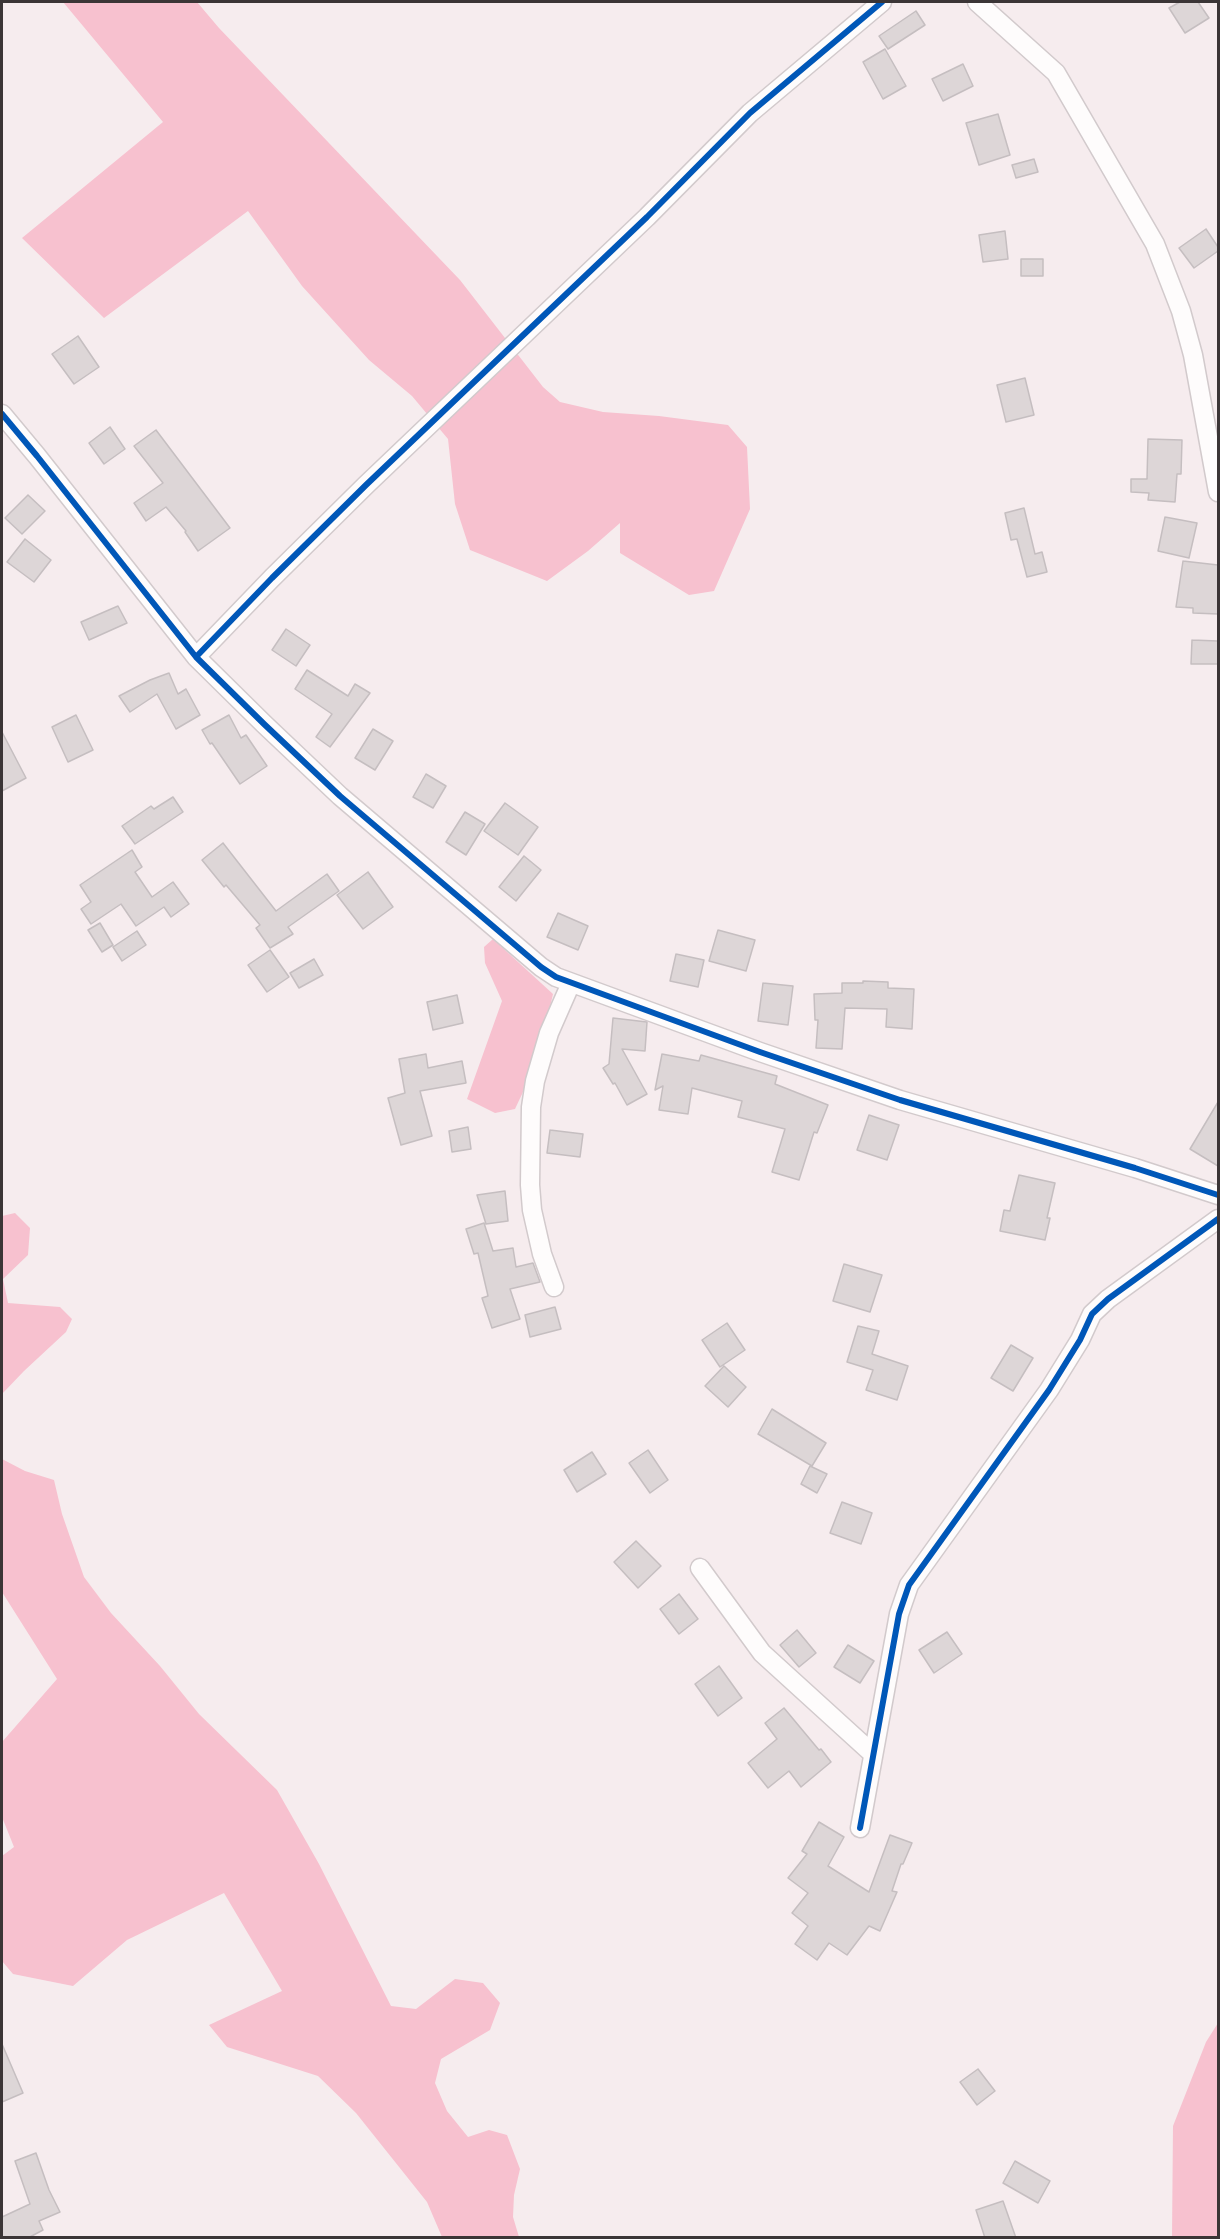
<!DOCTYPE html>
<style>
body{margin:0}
#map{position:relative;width:1220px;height:2239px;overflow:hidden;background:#f6ecee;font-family:Arial,sans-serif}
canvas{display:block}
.frame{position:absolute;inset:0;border:3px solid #3b3536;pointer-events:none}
</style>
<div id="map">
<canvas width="1220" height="2239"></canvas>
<div class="frame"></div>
</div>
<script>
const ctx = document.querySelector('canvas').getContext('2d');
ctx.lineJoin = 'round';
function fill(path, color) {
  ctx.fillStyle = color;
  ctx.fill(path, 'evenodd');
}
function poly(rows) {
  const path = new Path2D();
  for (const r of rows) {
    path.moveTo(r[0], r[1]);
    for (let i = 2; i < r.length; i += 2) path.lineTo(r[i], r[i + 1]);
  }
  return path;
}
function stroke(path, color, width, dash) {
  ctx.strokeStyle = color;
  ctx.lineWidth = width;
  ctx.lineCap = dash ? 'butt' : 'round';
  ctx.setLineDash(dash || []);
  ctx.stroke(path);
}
fill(poly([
 [63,2,197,2,219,28,460,280,543,387,560,402,603,412,659,416,728,425,747,447,750,509,714,591,689,595,620,553,620,523,588,551,547,581,470,550,455,504,448,439,412,396,369,360,302,286,248,211,104,318,22,238,163,122],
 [493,939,553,994,538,1060,515,1109,495,1113,467,1099,502,1001,485,963,484,947],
 [15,1213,30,1228,28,1255,3,1279,8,1303,60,1307,72,1319,66,1332,24,1371,2,1394,2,1216],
 [2,1459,25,1471,54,1480,62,1514,84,1577,111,1613,160,1666,199,1714,277,1790,319,1864,391,2006,416,2009,455,1979,483,1983,500,2003,490,2030,441,2059,435,2083,447,2111,468,2137,489,2130,507,2135,520,2169,514,2195,513,2217,519,2237,442,2237,427,2202,356,2113,318,2076,227,2047,209,2025,282,1991,224,1893,127,1940,73,1986,13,1974,2,1961,2,1856,14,1847,2,1817,2,1742,57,1679,2,1592],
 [1218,2023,1218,2237,1172,2237,1173,2126,1206,2042]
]), '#f7c1cf');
const building = poly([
 [1180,2,1198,2,1209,18,1185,33,1169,8,1180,2],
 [916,11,925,25,888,49,879,36,916,11],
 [885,49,906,86,883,99,863,62,885,49],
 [963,64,973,86,943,101,932,79,963,64],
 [998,114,1010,155,979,165,966,123,998,114],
 [1034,159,1038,172,1016,178,1012,165,1034,159],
 [1206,229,1218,247,1218,251,1194,268,1179,248,1206,229],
 [1005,231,1008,259,983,262,979,235,1005,231],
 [1021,259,1043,259,1043,276,1021,276,1021,259],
 [78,336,99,367,74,384,52,354,78,336],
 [1025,378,1034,415,1006,422,997,385,1025,378],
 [110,427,125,449,104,464,89,443,110,427],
 [156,430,230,528,198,551,185,532,186,531,166,507,146,521,134,503,163,483,134,446,156,430],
 [1148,439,1182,440,1181,474,1177,474,1175,502,1148,500,1149,493,1131,492,1131,479,1147,479,1148,439],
 [28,495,45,511,22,534,5,518,28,495],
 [1024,508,1035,554,1042,552,1047,572,1027,577,1017,539,1011,540,1005,513,1024,508],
 [1165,517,1197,523,1189,558,1158,551,1165,517],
 [25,539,51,560,34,582,7,562,25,539],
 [1183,561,1218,565,1218,614,1193,613,1193,608,1176,607,1183,561],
 [118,606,127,623,89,640,81,622,118,606],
 [286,629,310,645,296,666,272,650,286,629],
 [1192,640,1218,641,1218,664,1191,664,1192,640],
 [307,670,348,696,355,684,370,693,330,747,316,737,332,714,295,689,307,670],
 [169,673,178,694,186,689,200,715,176,729,157,694,130,712,119,696,150,680,169,673],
 [76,715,93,750,68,762,52,727,76,715],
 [229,715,241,738,246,735,267,766,240,784,212,743,210,744,202,730,229,715],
 [373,729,393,741,375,770,355,758,373,729],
 [2,732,26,778,2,791,2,732],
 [426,774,446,786,433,808,413,797,426,774],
 [173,797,183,812,135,844,122,826,151,806,154,809,173,797],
 [505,803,538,827,518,855,484,831,505,803],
 [465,812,485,824,466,855,446,842,465,812],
 [223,843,276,911,327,874,339,891,288,927,293,934,270,948,256,928,260,925,226,885,224,887,202,860,223,843],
 [132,850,142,867,135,872,152,897,173,882,189,904,171,917,164,907,136,926,121,904,91,924,81,909,91,902,80,885,132,850],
 [524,856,541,870,516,901,499,887,524,856],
 [368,872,393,907,363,929,337,895,368,872],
 [558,913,588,926,578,950,547,937,558,913],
 [100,923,113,945,102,952,88,930,100,923],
 [718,930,755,940,746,971,709,961,718,930],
 [137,931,146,945,122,961,113,947,137,931],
 [270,950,289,977,267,992,248,965,270,950],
 [676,954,704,960,698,987,670,981,676,954],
 [314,959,323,975,299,988,290,973,314,959],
 [863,981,888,982,888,988,914,989,912,1029,886,1027,887,1009,845,1008,842,1049,816,1048,818,1020,815,1020,814,994,842,993,842,983,863,983,863,981],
 [763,983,793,986,788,1025,758,1021,763,983],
 [457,995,463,1023,433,1030,427,1002,457,995],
 [613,1018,647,1022,645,1051,622,1049,647,1094,627,1105,615,1083,613,1084,603,1068,609,1064,613,1018],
 [426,1054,428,1068,462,1061,466,1083,420,1091,432,1136,401,1145,388,1098,405,1093,399,1059,426,1054],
 [662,1054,699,1061,701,1055,777,1076,775,1084,828,1105,817,1133,814,1132,799,1180,772,1172,785,1129,738,1117,742,1101,692,1088,688,1114,659,1110,663,1086,655,1090,662,1054],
 [1218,1102,1218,1166,1190,1149,1218,1102],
 [869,1115,899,1125,887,1160,857,1150,869,1115],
 [468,1127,471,1149,452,1152,449,1131,468,1127],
 [550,1130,583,1134,580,1157,547,1153,550,1130],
 [1019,1175,1055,1183,1047,1218,1050,1218,1045,1240,1000,1231,1004,1210,1010,1211,1019,1175],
 [505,1191,508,1221,486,1224,477,1195,505,1191],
 [484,1223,493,1251,513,1248,516,1267,533,1263,540,1282,510,1289,520,1319,492,1328,482,1298,488,1296,478,1253,474,1254,466,1229,484,1223],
 [844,1264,882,1275,870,1312,833,1301,844,1264],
 [555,1307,561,1329,530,1337,525,1315,555,1307],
 [727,1323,745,1350,720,1367,702,1340,727,1323],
 [858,1326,879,1331,872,1354,908,1366,897,1400,866,1390,873,1370,847,1362,858,1326],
 [1011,1345,1033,1358,1013,1391,991,1378,1011,1345],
 [724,1366,746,1387,728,1407,705,1386,724,1366],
 [772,1409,826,1443,812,1466,758,1434,772,1409],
 [648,1450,668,1480,650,1493,629,1463,648,1450],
 [592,1452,606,1474,577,1492,564,1470,592,1452],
 [810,1466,827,1474,817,1493,801,1484,810,1466],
 [842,1502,872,1513,861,1544,830,1533,842,1502],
 [636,1541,661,1566,638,1588,614,1562,636,1541],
 [679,1594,698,1619,679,1634,660,1609,679,1594],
 [797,1630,816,1653,799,1667,780,1645,797,1630],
 [947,1632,962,1654,934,1673,919,1650,947,1632],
 [848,1645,874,1661,860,1683,834,1667,848,1645],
 [719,1666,742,1698,718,1716,695,1684,719,1666],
 [784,1708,819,1750,821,1749,831,1762,801,1787,789,1771,768,1788,748,1763,777,1739,765,1723,784,1708],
 [819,1822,844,1837,828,1866,869,1892,890,1835,912,1843,903,1864,901,1864,892,1891,897,1892,880,1931,869,1926,847,1955,829,1943,817,1960,795,1944,808,1926,792,1913,808,1893,788,1878,807,1854,802,1851,819,1822],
 [2,2044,23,2093,2,2102,2,2044],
 [978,2069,995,2091,977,2105,960,2082,978,2069],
 [36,2153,49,2190,60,2212,39,2221,43,2230,28,2238,2,2238,2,2217,30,2204,15,2161,36,2153],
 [1015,2161,1050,2181,1038,2203,1003,2183,1015,2161],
 [1003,2201,1016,2238,985,2238,976,2210,1003,2201]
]);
fill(building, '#ddd6d7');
stroke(building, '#c5bec0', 1.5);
const street = poly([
 [977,2,1056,73,1155,244,1181,311,1193,355,1218,492],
 [2,414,37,456,196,657,264,724,340,796,541,967,556,977,760,1052,900,1100,1135,1168,1218,1195],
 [196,657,272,578,366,485,647,217,750,113,882,2],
 [554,1287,542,1254,532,1210,530,1185,531,1107,535,1081,549,1033,571,983],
 [700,1568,762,1653,873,1754],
 [860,1828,899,1614,909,1585,1049,1390,1080,1340,1092,1314,1108,1299,1218,1219]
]);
stroke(street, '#d2cacc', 21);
stroke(street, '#fefcfc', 18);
stroke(poly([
 [2,414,37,456,196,657,264,724,340,796,541,967,556,977,760,1052,900,1100,1135,1168,1218,1195],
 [196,657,272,578,366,485,647,217,750,113,882,2],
 [860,1828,899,1614,909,1585,1049,1390,1080,1340,1092,1314,1108,1299,1218,1219]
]), '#0057b8', 6);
</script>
